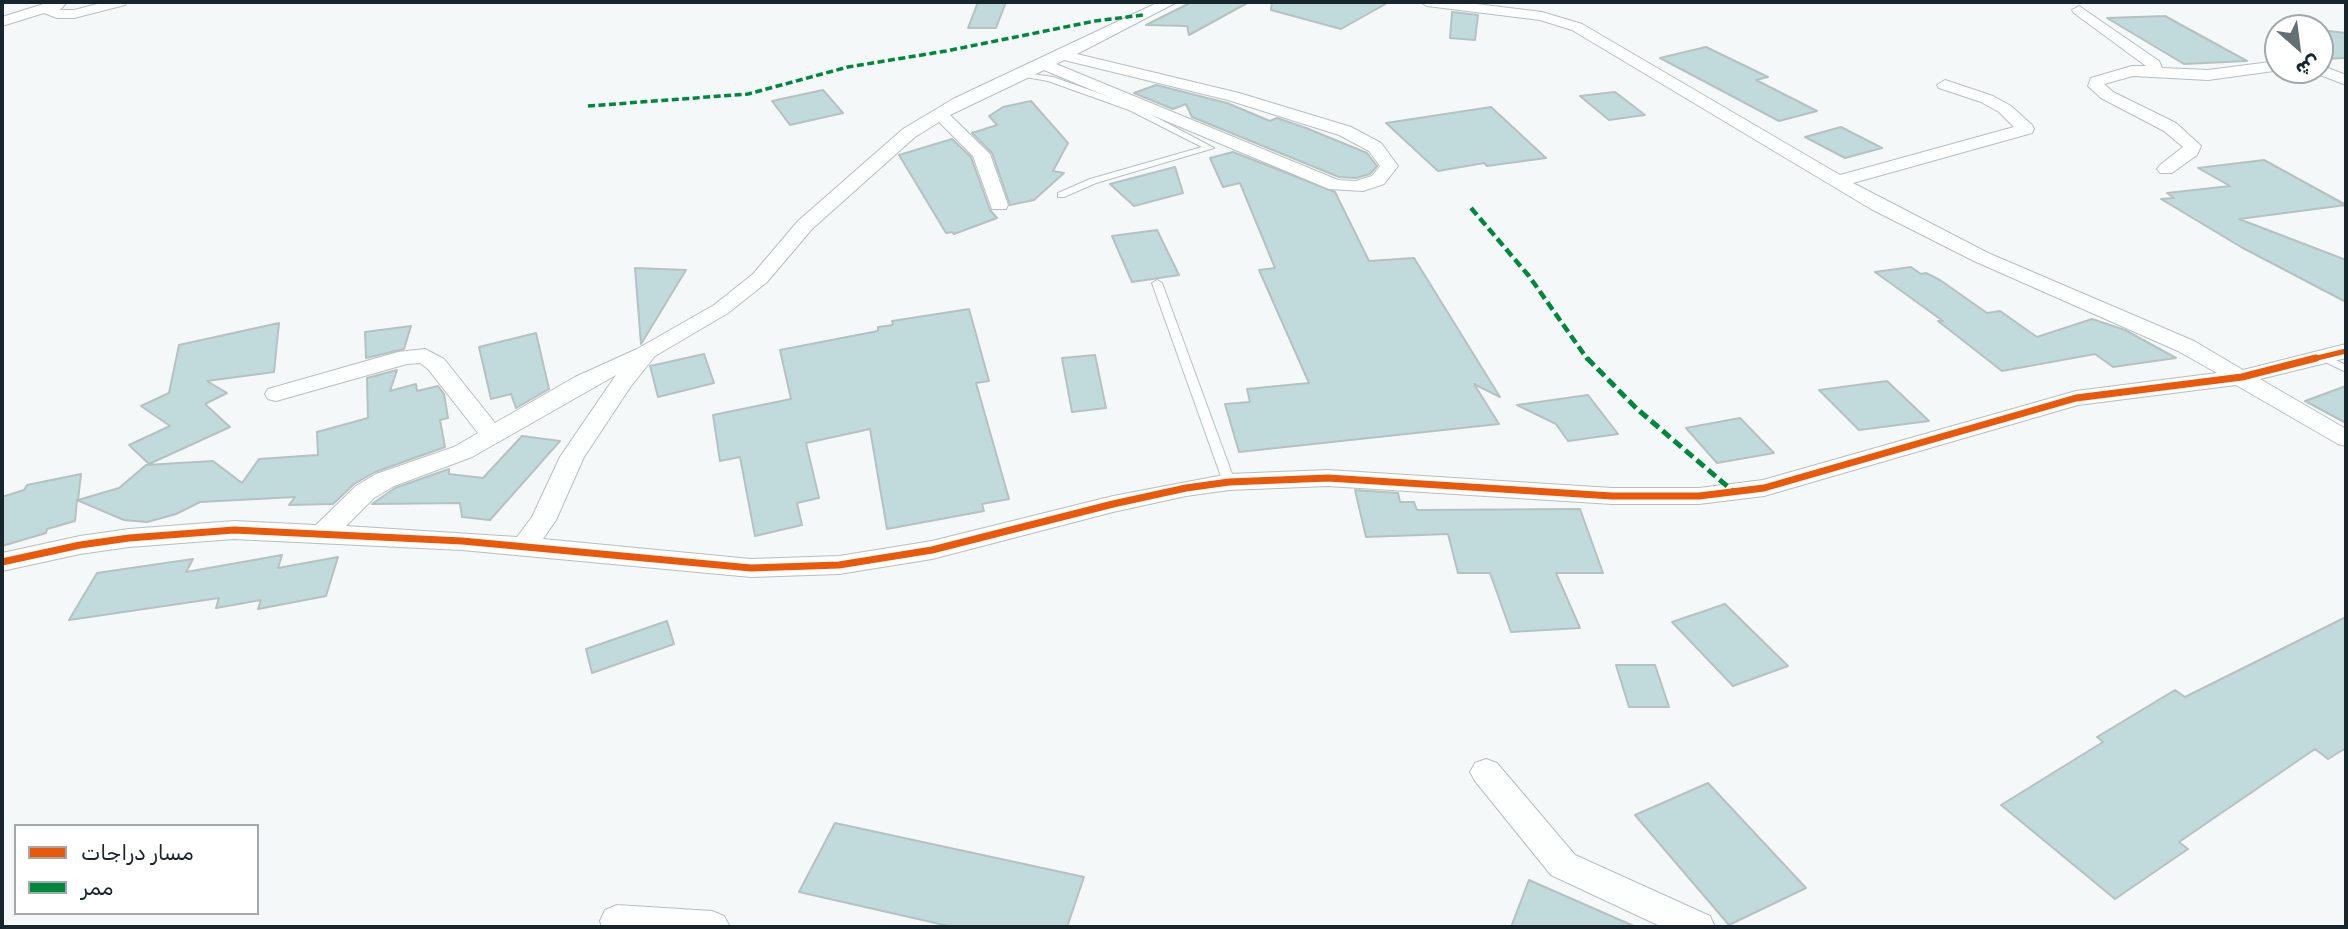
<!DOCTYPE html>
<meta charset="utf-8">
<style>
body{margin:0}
#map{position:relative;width:2348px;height:929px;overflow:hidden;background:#f4f8f9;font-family:Rubik,"Noto Sans Arabic",sans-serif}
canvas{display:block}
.frame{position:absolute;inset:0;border:4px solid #17262d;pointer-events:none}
.legend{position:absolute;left:14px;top:824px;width:245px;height:91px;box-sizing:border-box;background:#fff;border:2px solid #a2a8ab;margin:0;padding:9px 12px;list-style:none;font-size:21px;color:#17262d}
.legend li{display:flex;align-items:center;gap:14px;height:35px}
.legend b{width:35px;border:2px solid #a2a8ab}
.north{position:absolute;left:2264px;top:14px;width:70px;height:70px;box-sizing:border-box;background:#fff;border:2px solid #a2a8ab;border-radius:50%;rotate:152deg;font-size:19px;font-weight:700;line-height:28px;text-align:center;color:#17262d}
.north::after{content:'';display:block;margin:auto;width:24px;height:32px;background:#647074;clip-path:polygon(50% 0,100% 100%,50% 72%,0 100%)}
</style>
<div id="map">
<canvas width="2348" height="929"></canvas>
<div class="frame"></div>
<ul class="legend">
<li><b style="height:9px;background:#e8590c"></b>مسار دراجات</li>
<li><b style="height:9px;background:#00873e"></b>ممر</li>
</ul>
<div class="north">ش</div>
</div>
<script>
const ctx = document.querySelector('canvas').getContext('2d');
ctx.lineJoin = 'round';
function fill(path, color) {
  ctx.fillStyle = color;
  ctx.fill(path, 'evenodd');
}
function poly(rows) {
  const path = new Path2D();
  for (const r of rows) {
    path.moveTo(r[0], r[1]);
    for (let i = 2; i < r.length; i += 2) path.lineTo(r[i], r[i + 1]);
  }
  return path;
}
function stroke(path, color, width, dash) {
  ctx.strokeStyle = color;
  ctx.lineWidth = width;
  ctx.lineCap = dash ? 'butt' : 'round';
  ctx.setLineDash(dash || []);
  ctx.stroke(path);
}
const building = poly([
 [978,2,1006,2,996,28,968,28,978,2],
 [1192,2,1249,2,1189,35,1187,26,1146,25,1192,2],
 [1272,2,1389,2,1341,29,1271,10,1272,2],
 [1452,12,1478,15,1475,40,1450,38,1452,12],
 [2165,16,2247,61,2184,64,2107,18,2165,16],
 [2320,30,2346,33,2346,58,2320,59,2320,30],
 [1706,47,1768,77,1756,80,1817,111,1779,121,1660,58,1706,47],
 [1156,85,1227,103,1270,121,1277,118,1306,128,1367,153,1377,166,1370,174,1356,178,1339,177,1192,117,1186,104,1173,109,1134,93,1156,85],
 [823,90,843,113,790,125,772,101,823,90],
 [1615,92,1645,115,1609,120,1580,96,1615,92],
 [1031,101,1068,143,1053,171,1064,173,1034,200,1010,205,992,153,972,133,997,125,989,116,1003,107,1031,101],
 [1491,107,1546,158,1487,166,1484,163,1438,171,1386,123,1491,107],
 [1841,127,1882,148,1845,158,1805,137,1841,127],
 [952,139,971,157,990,210,997,218,954,234,952,232,946,233,899,155,952,139],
 [1233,152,1335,192,1369,261,1414,258,1500,397,1474,384,1499,424,1239,452,1225,404,1250,402,1247,389,1309,383,1259,270,1275,268,1240,183,1223,187,1210,158,1233,152],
 [2264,160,2346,205,2239,219,2346,260,2346,302,2241,247,2161,199,2174,198,2167,193,2230,186,2198,168,2264,160],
 [1175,167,1183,193,1134,206,1110,184,1175,167],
 [1157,230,1179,275,1132,282,1112,236,1157,230],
 [1911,267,1921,274,1926,273,1940,280,1987,313,2000,311,2037,337,2092,319,2125,330,2176,358,2113,367,2095,354,2002,371,1938,321,1943,321,1875,272,1911,267],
 [635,268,686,270,641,344,635,268],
 [969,309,989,381,976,383,1009,499,982,504,984,511,887,529,870,429,806,443,819,498,797,503,802,525,755,536,740,457,720,461,713,415,791,399,780,350,878,331,878,327,893,325,892,321,969,309],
 [279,323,274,372,207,381,227,393,205,404,230,427,149,464,129,445,170,426,141,406,169,393,179,345,279,323],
 [411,326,404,349,366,358,365,332,411,326],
 [536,333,549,389,516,408,511,394,491,399,479,347,536,333],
 [704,354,714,383,658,397,650,366,704,354],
 [1095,355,1106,408,1072,412,1062,358,1095,355],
 [397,370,390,391,416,384,417,391,438,386,444,394,448,418,440,420,445,447,375,472,354,484,333,504,289,505,295,497,200,502,176,514,147,522,124,520,77,500,75,521,47,529,46,533,2,546,2,497,24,490,27,485,81,474,78,500,119,488,146,465,213,461,242,483,259,459,318,455,317,432,368,418,367,378,397,370],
 [1887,381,1929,421,1859,430,1819,390,1887,381],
 [2346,386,2346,423,2305,401,2346,386],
 [1588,395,1618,434,1568,441,1556,424,1517,405,1588,395],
 [1740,418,1774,453,1717,463,1686,428,1740,418],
 [522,436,560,441,490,520,462,517,460,503,372,504,395,488,449,469,449,474,483,478,522,436],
 [1355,490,1398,493,1400,502,1414,502,1417,510,1580,509,1603,573,1556,573,1580,628,1511,632,1490,573,1458,573,1448,534,1366,537,1355,490],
 [282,555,278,568,338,557,326,596,258,609,261,600,216,608,219,598,69,620,97,573,193,559,186,572,282,555],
 [1725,604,1788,666,1733,686,1672,622,1725,604],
 [2346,617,2346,748,2328,759,2315,749,2179,842,2188,849,2115,899,2001,805,2103,742,2097,737,2175,690,2185,697,2346,617],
 [667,621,674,644,592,673,586,649,667,621],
 [1616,665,1655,665,1669,707,1629,707,1616,665],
 [1708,783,1806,888,1729,925,1635,815,1708,783],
 [835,823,1084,877,1067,927,953,927,799,892,835,823],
 [1529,880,1636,927,1511,927,1529,880]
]);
fill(building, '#c1dbdd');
stroke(building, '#b6c1c2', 2);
const service = poly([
 [1020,72,1053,77,1135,106,1214,148,1096,183,1064,197,1058,197,1058,193,1090,179,1202,147,1129,110,1048,81,1020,76,1020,72],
 [1157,280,1162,283,1235,482,1233,485,1225,485,1223,482,1152,283,1157,280],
 [2323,354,2346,365,2346,372,2319,359,2317,357,2323,354]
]);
const minor = poly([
 [50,2,67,2,60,10,74,10,105,2,127,2,125,5,74,18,57,18,44,13,2,26,2,17,50,2],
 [1159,2,1177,2,1077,54,1239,93,1351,127,1381,143,1398,166,1395,170,1384,184,1363,191,1329,189,1044,70,950,115,990,154,1008,205,1006,209,992,209,973,156,939,122,915,137,812,229,767,282,728,313,655,356,631,386,584,457,556,520,543,539,751,559,839,556,932,541,1113,496,1229,474,1328,470,1612,488,1699,488,1763,480,2076,391,2217,373,2178,351,1974,261,1871,209,1572,30,1540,20,1427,6,1420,2,1460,2,1542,12,1582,24,1840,175,2014,127,1999,112,1981,102,1939,88,1937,85,1945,80,1993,96,2011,106,2032,125,2034,129,2032,133,1853,183,1988,253,2194,341,2243,370,2346,344,2346,358,2260,379,2346,429,2346,446,2338,444,2236,385,2078,405,1764,496,1699,504,1612,504,1328,486,1229,490,1186,496,1113,512,932,559,839,574,751,577,462,550,234,539,129,547,80,554,2,571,2,553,80,536,129,529,234,521,316,525,356,486,376,474,454,447,478,433,428,369,420,363,407,364,276,401,268,399,265,394,268,389,398,352,425,349,444,359,495,423,575,377,637,349,714,305,753,274,798,221,903,129,953,99,1159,2],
 [1064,60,1228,100,1339,135,1369,151,1380,166,1372,176,1356,181,1338,180,1056,64,1064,60],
 [616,375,560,457,532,517,517,537,346,526,374,498,394,486,472,457,616,375],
 [2079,6,2159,61,2162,68,2208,70,2278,61,2278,70,2281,70,2208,80,2133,76,2104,84,2113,92,2176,123,2201,146,2197,155,2172,173,2160,173,2157,169,2160,165,2183,147,2164,131,2101,98,2088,86,2091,78,2132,66,2146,66,2074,13,2072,10,2079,6],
 [2320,65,2346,75,2346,85,2315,73,2312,70,2320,70,2320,65],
 [1486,759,1497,763,1575,855,1710,916,1715,927,1662,927,1551,875,1475,781,1470,772,1475,763,1486,759],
 [617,905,712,911,724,916,730,927,602,927,600,921,605,910,617,905]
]);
stroke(service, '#b6bfc2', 2);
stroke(minor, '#b6bfc2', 2);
fill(service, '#fdfefe');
fill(minor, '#fdfefe');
stroke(poly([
 [588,106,748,94,848,67,946,51,1095,21,1143,15]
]), '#00873e', 3.5, [7, 3.5]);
stroke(poly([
 [1471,208,1529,276,1588,360]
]), '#00873e', 4.5, [9, 4.5]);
stroke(poly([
 [1587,358,1636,408,1734,492]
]), '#00873e', 5, [10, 5]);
stroke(poly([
 [2309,360,2346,351]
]), '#e8590c', 5);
stroke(poly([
 [2,562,80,545,129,538,234,530,462,541,751,568,839,565,932,550,1113,504,1186,488,1229,482,1328,478,1612,496,1699,496,1764,488,2076,398,2242,377,2316,358]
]), '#e8590c', 7);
</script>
